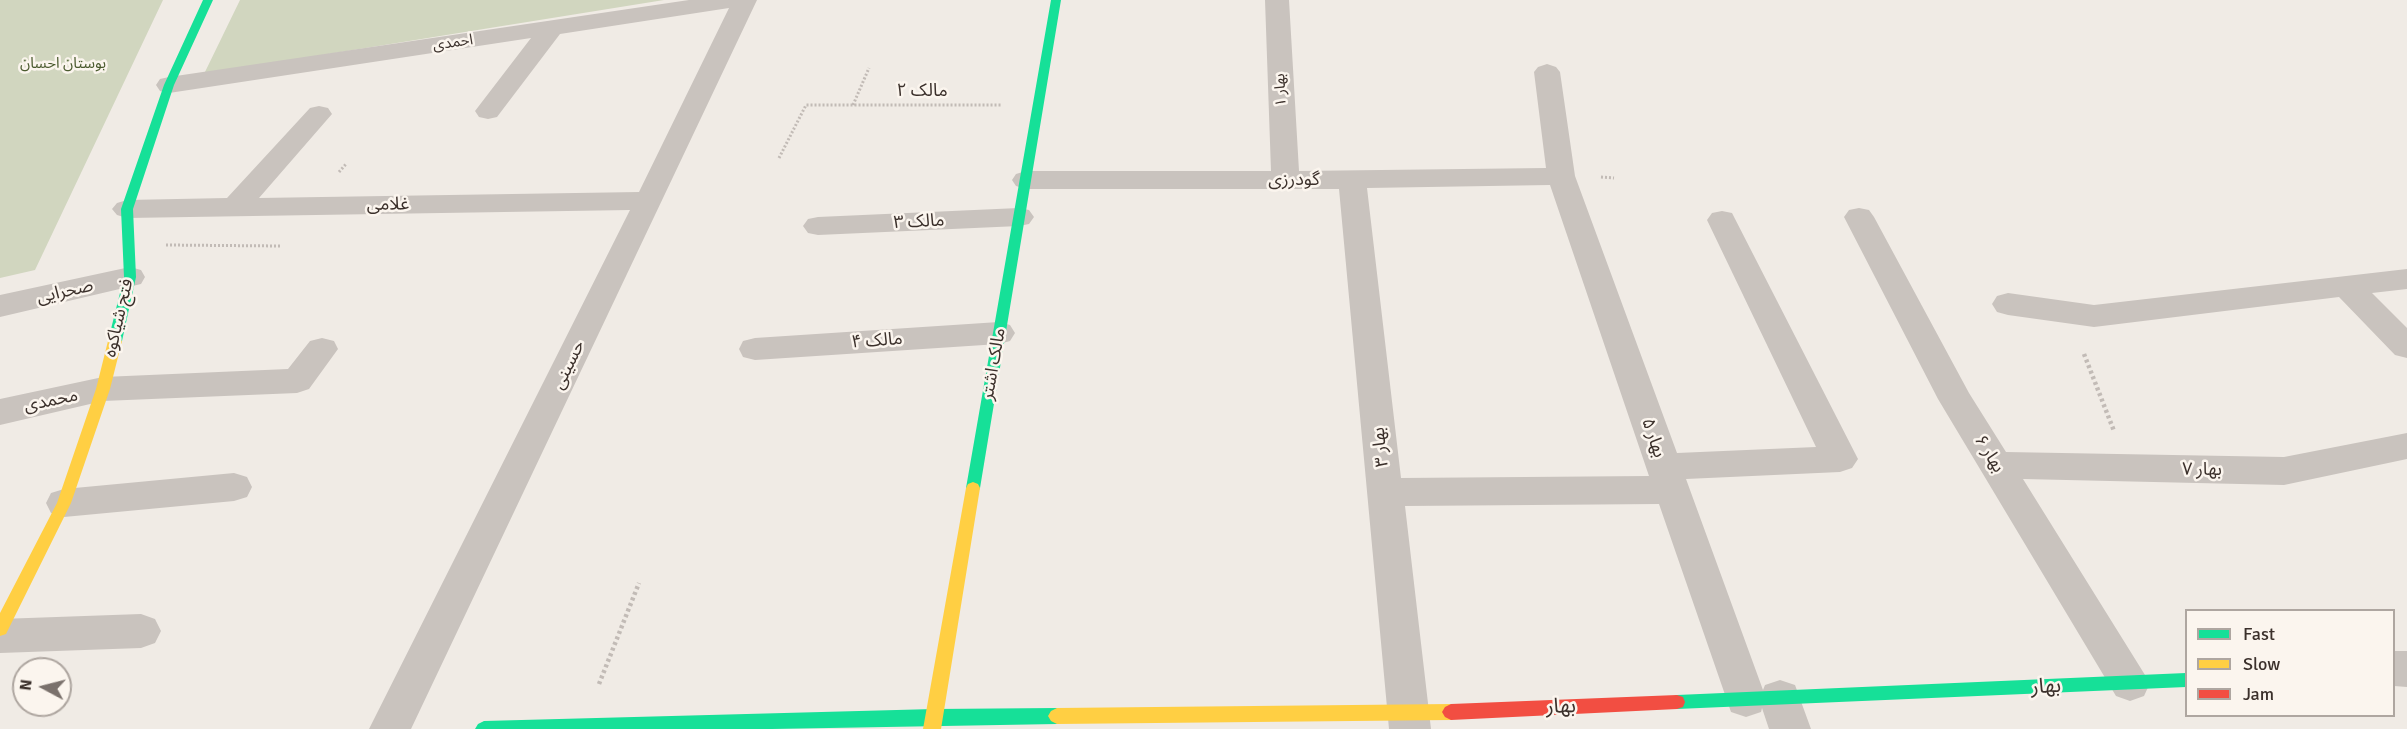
<!DOCTYPE html>
<meta charset="utf-8">
<style>
body{margin:0}
#map{position:relative;width:2407px;height:729px;overflow:hidden;background:#f0ebe5;font-family:Signika,sans-serif}
canvas{display:block}
.legend{position:absolute;left:2185px;top:609px;width:210px;height:108px;box-sizing:border-box;background:#fbf5ee;border:2px solid #aea6a0;margin:0;padding:8px 10px;list-style:none;font-size:18px;color:#3b302b}
.legend li{display:flex;align-items:center;gap:12px;height:30px}
.legend b{width:30px;border:2px solid #aea6a0}
.north{position:absolute;left:12px;top:657px;width:60px;height:60px;box-sizing:border-box;background:#fbf5ee;border:2px solid #aea6a0;border-radius:50%;rotate:277deg;font-size:16px;font-weight:700;line-height:24px;text-align:center;color:#3b302b}
.north::after{content:'';display:block;margin:auto;width:21px;height:27px;background:#7a716c;clip-path:polygon(50% 0,100% 100%,50% 72%,0 100%)}
</style>
<div id="map">
<canvas width="2407" height="729"></canvas>
<ul class="legend">
<li><b style="height:8px;background:#16e098"></b>Fast</li>
<li><b style="height:8px;background:#ffcf43"></b>Slow</li>
<li><b style="height:8px;background:#f24e42"></b>Jam</li>
</ul>
<div class="north">N</div>
</div>
<script>
const ctx = document.querySelector('canvas').getContext('2d');
ctx.lineJoin = 'round';
function fill(path, color) {
  ctx.fillStyle = color;
  ctx.fill(path, 'evenodd');
}
function poly(rows) {
  const path = new Path2D();
  for (const r of rows) {
    path.moveTo(r[0], r[1]);
    for (let i = 2; i < r.length; i += 2) path.lineTo(r[i], r[i + 1]);
  }
  return path;
}
function stroke(path, color, width, dash) {
  ctx.strokeStyle = color;
  ctx.lineWidth = width;
  ctx.lineCap = dash ? 'butt' : 'round';
  ctx.setLineDash(dash || []);
  ctx.stroke(path);
}
function drawText(font, color, halo, rows, align = 'center') {
  ctx.font = font + ' Signika,"Noto Sans Arabic",sans-serif';
  ctx.lineWidth = 5;
  ctx.setLineDash([]);
  ctx.textBaseline = 'middle';
  ctx.strokeStyle = halo;
  ctx.fillStyle = color;
  for (const [text, x, y, turn = 0] of rows) {
    ctx.save();
    ctx.translate(x, y);
    ctx.rotate((+turn || 0) * Math.PI / 180);
    ctx.textAlign = isNaN(turn) ? turn : align;
    if (halo) ctx.strokeText(text, 0, 0);
    ctx.fillText(text, 0, 0);
    ctx.restore();
  }
}
fill(poly([
 [0,0,163,0,35,270,0,278],
 [240,0,664,0,204,74]
]), '#d1d6bf');
stroke(poly([
 [853,105,869,68],
 [779,158,806,105,1001,105],
 [339,172,346,164],
 [1601,177,1614,178],
 [166,245,281,246]
]), '#c2bbb6', 3, [2, 2]);
stroke(poly([
 [2084,354,2114,431],
 [599,684,639,583]
]), '#c2bbb6', 4.5, [3, 3]);
fill(poly([
 [689,0,757,0,411,729,369,729,630,210,127,218,117,215,112,209,117,203,127,200,227,198,310,108,319,106,328,108,332,114,259,198,639,192,729,8,560,34,497,117,488,119,479,117,475,111,531,38,169,93,160,91,156,85,160,79,169,77,689,0],
 [1265,0,1289,0,1299,171,1546,168,1534,72,1538,67,1547,64,1556,67,1560,72,1575,176,1677,453,1816,447,1707,220,1712,213,1722,211,1732,213,1858,459,1852,468,1840,472,1686,479,1763,690,1765,685,1780,680,1795,685,1811,729,1769,729,1762,708,1761,712,1746,717,1731,712,1659,504,1405,506,1431,729,1389,729,1339,189,1026,189,1016,186,1012,180,1016,174,1026,171,1271,171,1265,0],
 [1550,185,1649,476,1401,478,1367,188,1550,185],
 [1019,208,1029,210,1034,217,1029,224,1019,226,818,235,808,233,803,226,808,219,818,217,1019,208],
 [1859,208,1869,210,1874,217,1969,393,2006,452,2284,457,2407,433,2407,459,2284,485,2023,479,2150,683,2144,696,2130,701,2116,696,1938,399,1844,217,1849,210,1859,208],
 [130,267,141,270,145,277,141,284,0,317,0,295,130,267],
 [2407,269,2407,289,2372,293,2407,328,2407,358,2395,355,2339,297,2094,327,2008,315,1997,312,1992,304,1997,296,2008,293,2094,305,2407,269],
 [999,322,1010,325,1015,333,1010,341,999,344,755,360,743,357,739,349,743,341,755,338,999,322],
 [322,338,334,341,338,349,309,389,297,393,103,401,0,425,0,399,103,377,288,369,310,341,322,338],
 [234,473,247,477,252,487,247,497,234,501,64,517,51,513,46,503,51,493,64,489,234,473],
 [141,614,155,619,161,631,155,643,141,648,0,653,0,619,141,614],
 [2394,651,2407,651,2407,687,2394,686,2394,651]
]), '#c9c3be');
fill(poly([
 [203,0,213,0,174,85,133,209,136,277,122,341,115,346,108,341,124,277,121,209,164,85,203,0],
 [1051,0,1061,0,980,488,978,492,973,494,968,492,966,488,1051,0],
 [2186,673,2186,687,1677,709,1671,707,1669,702,1671,697,1677,695,2186,673],
 [1057,708,1063,711,1066,716,1063,721,1057,724,772,729,475,729,478,724,484,721,934,709,1057,708]
]), '#16e098');
fill(poly([
 [115,336,122,341,110,389,71,503,6,634,0,636,0,613,57,503,96,389,108,341,115,336],
 [973,482,978,484,980,488,941,729,923,729,966,488,968,484,973,482],
 [1451,704,1457,707,1460,712,1457,717,1451,720,1057,724,1051,721,1048,716,1051,711,1057,708,1451,704]
]), '#ffcf43');
fill(poly([
 [1677,695,1683,697,1685,702,1683,707,1677,709,1451,720,1445,717,1442,712,1445,707,1451,704,1677,695]
]), '#f24e42');
drawText('15px', '#3b302b', '#fbf5ee', [
 ["احمدی",453,43,-8],
 ["بهار ۱",1281,90,-93]
]);
drawText('15px', '#4a5a2e', '#fbf5ee', [
 ["بوستان احسان",63,64]
]);
drawText('18px', '#3b302b', '#fbf5ee', [
 ["مالک ۲",922,91],
 ["گودرزی",1294,180],
 ["غلامی",388,205,-1],
 ["مالک ۳",919,222,-3],
 ["صحرایی",65,292,-13],
 ["فتح شیاکوه",119,318,-77],
 ["مالک ۴",877,341,-4],
 ["مالک اشتر",994,364,-80],
 ["حسینی",569,365,-64],
 ["محمدی",51,401,-12],
 ["بهار ۵",1653,438,71],
 ["بهار ۳",1381,447,-96],
 ["بهار ۶",1989,454,58],
 ["بهار ۷",2202,470,1]
]);
drawText('21px', '#3b302b', '#fbf5ee', [
 ["بهار",2046,687,-3],
 ["بهار",1561,707,-2]
]);
</script>
